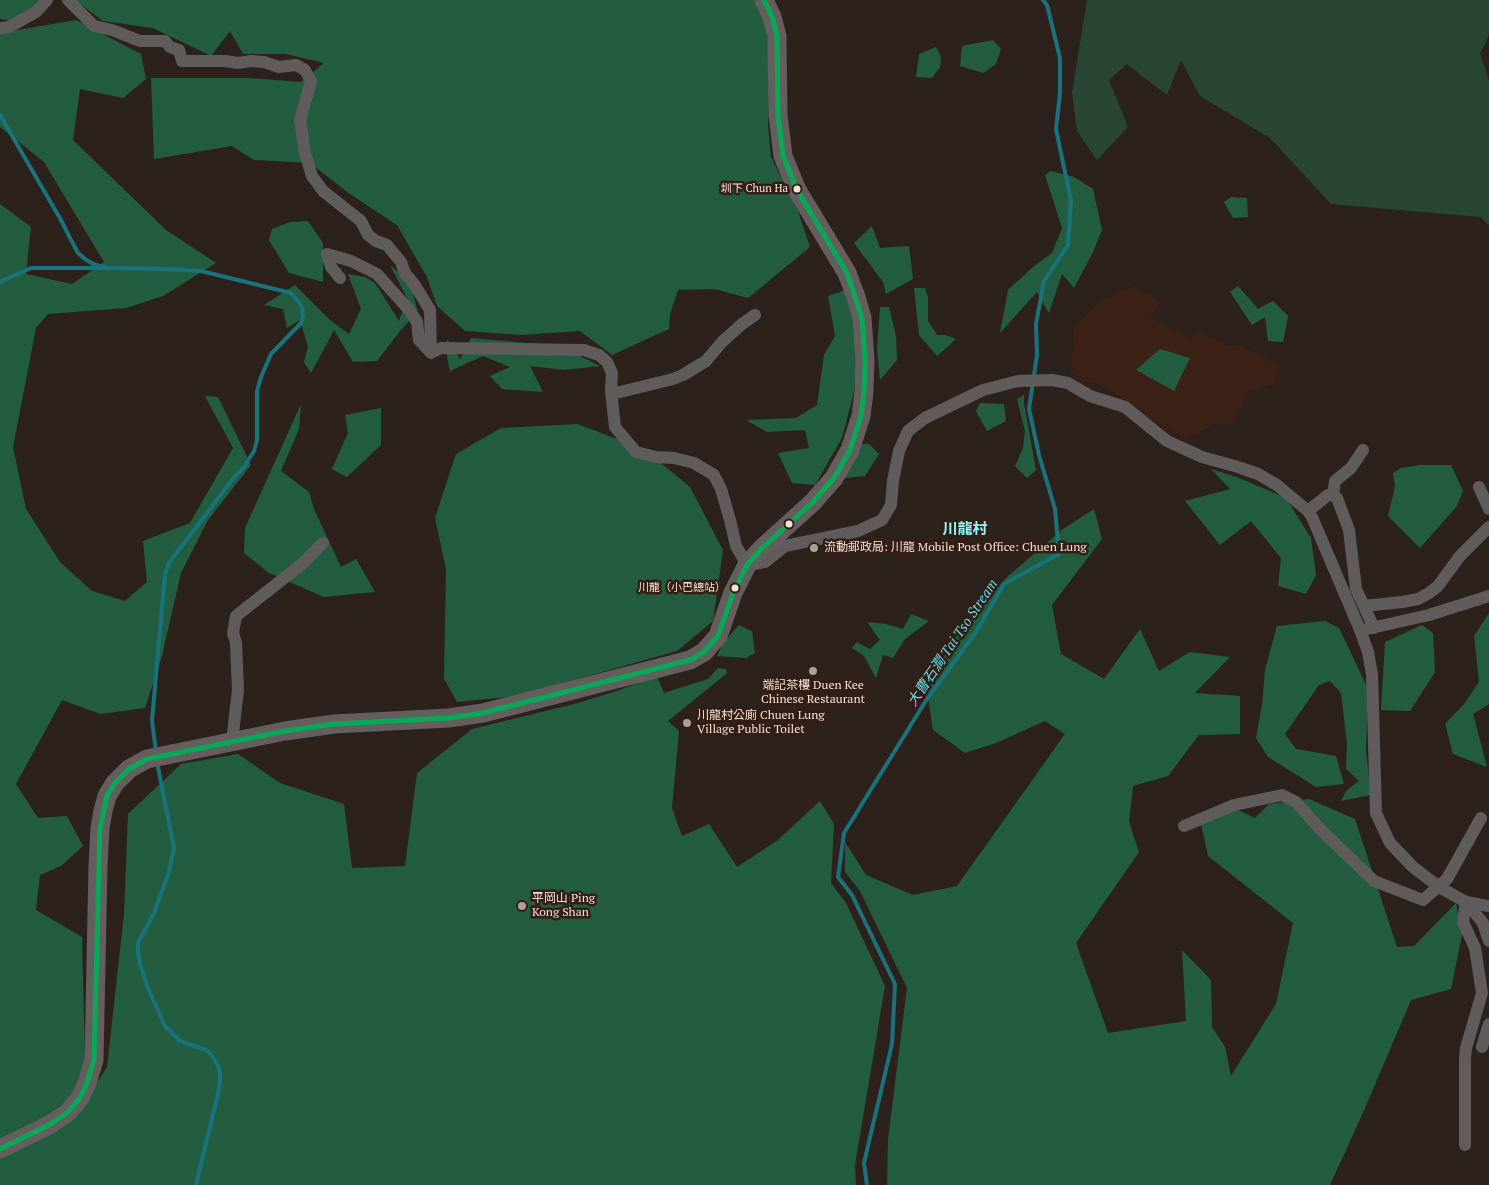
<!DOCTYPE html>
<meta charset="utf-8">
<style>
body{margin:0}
canvas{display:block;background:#2d211b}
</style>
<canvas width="1489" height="1185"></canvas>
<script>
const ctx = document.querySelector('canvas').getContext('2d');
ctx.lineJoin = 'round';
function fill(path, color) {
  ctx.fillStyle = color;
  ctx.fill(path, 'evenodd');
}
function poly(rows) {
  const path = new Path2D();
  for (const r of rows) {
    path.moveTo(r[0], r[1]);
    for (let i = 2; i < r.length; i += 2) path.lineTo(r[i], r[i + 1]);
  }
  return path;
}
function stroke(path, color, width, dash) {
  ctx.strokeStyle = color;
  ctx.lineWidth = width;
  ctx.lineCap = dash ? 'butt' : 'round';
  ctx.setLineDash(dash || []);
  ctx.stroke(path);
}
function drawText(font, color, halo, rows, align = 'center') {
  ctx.font = font + ' "PT Serif","Noto Sans TC",serif';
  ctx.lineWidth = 5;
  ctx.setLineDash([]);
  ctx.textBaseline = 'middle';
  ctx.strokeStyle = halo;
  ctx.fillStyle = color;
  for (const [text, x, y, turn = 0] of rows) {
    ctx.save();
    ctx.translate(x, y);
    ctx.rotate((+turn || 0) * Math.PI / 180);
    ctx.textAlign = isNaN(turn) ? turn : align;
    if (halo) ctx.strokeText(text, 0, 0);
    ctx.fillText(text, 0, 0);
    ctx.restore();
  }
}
fill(poly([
 [1136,286,1160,302,1150,317,1191,338,1200,331,1228,346,1240,345,1282,367,1273,384,1251,390,1232,424,1215,424,1186,439,1145,417,1115,393,1094,382,1083,383,1071,372,1074,327,1101,301,1120,291]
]), '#3c2116');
fill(poly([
 [1087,0,1489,0,1489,35,1480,54,1489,80,1489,226,1481,217,1331,204,1270,138,1200,96,1181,60,1167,95,1127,64,1109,80,1128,127,1097,160,1077,131,1072,93]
]), '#294635');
fill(poly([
 [0,0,46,0,10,21,0,19],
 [75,0,756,0,767,27,770,66,768,125,771,157,798,211,810,247,748,298,715,289,678,290,670,314,669,329,612,355,580,331,521,335,465,331,437,306,427,277,397,225,350,194,310,163,254,160,232,146,154,159,151,78,250,78,301,82,324,63,286,54,243,54,230,31,211,56,153,28,103,21],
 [76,20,141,54,146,79,123,98,80,89,73,140,166,230,216,263,163,296,126,308,48,314,36,328,13,447,26,509,60,562,92,591,125,601,147,582,143,541,190,523,233,448,205,396,218,397,251,465,208,520,181,573,162,656,145,708,101,714,62,700,16,784,38,818,67,816,83,846,61,866,40,875,36,910,82,937,85,1059,78,1080,72,1093,62,1104,44,1117,0,1139,0,204,31,227,26,274,72,284,104,262,44,162,0,127,0,33],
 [993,40,1001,49,996,64,983,73,960,66,962,46],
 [936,47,941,57,940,67,932,78,916,77,919,54],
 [1051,171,1074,177,1093,189,1102,230,1093,252,1074,288,1062,274,1049,313,1037,292,1000,333,1008,290,1033,267,1052,253,1062,228,1045,175],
 [1231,197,1247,198,1248,217,1233,218,1224,202],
 [308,221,323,243,323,282,289,273,269,240,272,229,290,222],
 [872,226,880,248,909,246,913,279,886,294,883,282,854,243],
 [390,265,409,281,418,312,400,331,377,361,353,362,334,330,311,373,304,362,308,347,300,320,287,328,283,309,264,305,295,285,330,320,349,334,361,309,348,274,365,277,375,283,399,321,407,298],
 [1238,286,1258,309,1273,301,1288,316,1283,342,1268,341,1265,317,1252,325,1230,292],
 [914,288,925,288,928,297,928,321,937,335,946,335,956,339,937,356,919,335],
 [846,290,854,314,858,348,854,392,842,438,815,485,792,483,778,453,809,448,805,430,767,432,746,420,796,418,817,405,824,355,835,336,828,296],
 [880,307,889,307,896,336,897,360,880,380,877,350],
 [471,338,539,344,556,344,600,366,564,370,530,366,543,392,502,389,490,376,510,367,483,356,450,371,447,357,447,339,460,359],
 [1160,349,1190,358,1174,391,1136,370],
 [1024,395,1024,403,1036,470,1027,478,1015,466,1023,448,1025,431,1017,399],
 [980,403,1004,404,1006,421,987,431,976,411],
 [301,404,299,429,281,471,309,492,314,509,341,567,356,559,375,592,324,597,269,573,244,553,245,528],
 [381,408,381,445,347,477,332,469,348,433,345,415],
 [577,424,644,449,690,487,723,550,713,621,677,651,516,696,457,702,444,679,446,569,435,518,456,454,501,428],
 [859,444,869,444,879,454,865,476,845,478],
 [1420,465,1451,465,1463,491,1457,506,1420,548,1388,516,1395,486,1393,473,1401,468],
 [1211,469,1239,478,1286,498,1311,538,1316,575,1306,594,1278,586,1281,558,1251,521,1220,545,1185,501,1230,489],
 [1094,509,1102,539,1052,605,1061,654,1104,679,1140,629,1159,671,1190,652,1230,657,1195,693,1240,696,1240,734,1199,735,1168,776,1133,786,1129,822,1139,852,1076,943,1108,1033,1186,1021,1182,950,1211,980,1212,1027,1225,1047,1231,1076,1276,1004,1293,923,1208,856,1199,815,1229,806,1255,818,1269,804,1309,799,1355,819,1397,947,1414,946,1456,903,1462,935,1451,989,1411,1000,1362,1115,1330,1185,887,1185,888,1139,907,988,860,891,845,872,845,842,866,875,913,895,957,886,1065,734,1045,721,996,743,965,753,933,730,926,684,966,622,1007,577,1063,529],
 [1489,613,1489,704,1473,714,1487,767,1453,754,1445,724,1464,704,1479,682,1474,636],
 [911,614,929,621,905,639,893,658,883,655,876,678,864,656,852,648,857,642,870,649,880,640,867,622,886,624,903,629],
 [1325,621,1339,628,1368,689,1366,751,1371,795,1341,801,1346,791,1359,781,1346,769,1347,744,1341,693,1330,681,1319,685,1285,734,1296,749,1336,756,1344,784,1316,787,1268,757,1256,738,1262,705,1265,670,1277,626],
 [739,625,752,631,755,653,746,658,717,656,723,643],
 [1422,625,1433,633,1435,672,1410,711,1381,710,1385,642],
 [718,668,726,669,727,673,668,721,679,731,672,808,682,836,709,824,737,867,778,840,820,801,834,824,831,883,846,903,885,986,855,1165,856,1185,0,1185,0,1157,74,1118,107,1067,124,914,128,814,181,764,238,754,280,783,344,804,352,868,405,866,417,773,472,729,574,704,617,691,657,676,664,693,708,679]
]), '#235d40');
stroke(poly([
 [0,115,61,220,70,238,78,253,85,259,93,264,107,268,165,269,201,271,291,293,298,301,302,307,303,316,301,323,271,354,261,377,257,391,257,440,254,451,244,467,232,480,169,563,165,574,152,720,156,752],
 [0,282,31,268,102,268],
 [157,762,174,848,169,872,154,913,138,943,138,952,140,964,147,986,165,1026,180,1041,208,1051,216,1062,220,1071,220,1085,196,1185],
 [867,1185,864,1163,892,1044,895,984,852,895,838,877,844,833,927,699,976,632,1004,584,1059,554,1055,509,1039,455,1029,409,1037,355,1036,324,1044,281,1068,245,1071,201,1056,129,1060,93,1060,58,1047,5,1043,0]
]), '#19737d', 4);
stroke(poly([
 [68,0,94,26,112,30,140,41,165,41,170,47,179,50,182,61,225,61,238,63,251,61,264,62,279,67,296,65,305,70,311,81,300,120,305,153,312,176,323,191,361,221,368,235,376,241,387,245,401,262,405,273,414,284,430,310,431,353],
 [0,28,9,27,36,12,47,0],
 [340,278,331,267,327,254,351,261,377,274,410,311,417,322,419,340,431,353,441,348,584,350,599,355,607,362,612,373,611,391,615,427,636,452,656,457,674,458,694,463,714,475,721,489,730,520,736,546,747,565,765,562,785,546,858,531,882,520,891,505,893,481,899,451,908,431,925,418,983,390,1018,381,1052,380,1068,383,1090,396,1125,407,1167,441,1202,457,1238,467,1258,474,1277,485,1308,511,1312,517,1360,630,1368,652,1372,674,1376,813,1390,843,1413,867,1439,887,1466,902,1489,906],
 [612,394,673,379,683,375,706,361,722,342,742,324,755,315],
 [1479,487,1489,509],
 [1333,495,1335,481,1351,468,1363,450],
 [1308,511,1328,495,1333,495,1337,498,1349,530,1356,589,1374,628],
 [1364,606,1402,602,1418,599,1429,593,1438,586,1460,556,1489,527],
 [1367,629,1429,615,1489,596],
 [232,742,238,690,236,643,233,633,236,616,302,564,323,543],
 [1184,826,1234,805,1282,795,1296,802,1320,829,1374,881,1423,900,1447,879,1481,818],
 [1466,902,1483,923,1489,941],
 [1482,1047,1489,1024],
 [1465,1145,1465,1058,1466,1048,1482,993,1475,948,1463,922,1466,902]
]), '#605c5c', 12);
stroke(poly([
 [0,1149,49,1125,68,1112,80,1098,87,1083,94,1060,98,866,100,828,103,811,107,796,115,783,129,769,147,759,285,731,334,724,449,718,483,713,690,660,704,652,718,636,733,593,747,565,762,548,812,503,834,478,850,450,861,416,864,392,865,360,862,318,856,297,847,273,797,190,783,156,778,115,777,36,772,17,764,0]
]), '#645e5e', 19);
stroke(poly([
 [0,1149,49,1125,68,1112,80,1098,87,1083,94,1060,100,828,107,796,115,783,129,769,147,759,285,731,334,724,449,718,483,713,690,660,704,652,718,636,733,593,747,565,762,548,812,503,834,478,850,450,861,416,864,392,865,360,862,318,847,273,797,190,783,156,778,115,777,36,772,17,764,0]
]), '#06aa56', 5);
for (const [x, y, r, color] of [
 [797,189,4.5,"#f3e3dc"],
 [789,524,4.5,"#f3e3dc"],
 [814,548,5,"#ae9f98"],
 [735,588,4.5,"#f3e3dc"],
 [813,671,5,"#ae9f98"],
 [687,723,5,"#ae9f98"],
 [522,906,5,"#ae9f98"]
]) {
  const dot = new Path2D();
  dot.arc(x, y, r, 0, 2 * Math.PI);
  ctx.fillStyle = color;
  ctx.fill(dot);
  stroke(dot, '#341e14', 2);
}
drawText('11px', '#f3e3dc', '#341e14', [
 ["圳下 Chun Ha",788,189],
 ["川龍（小巴總站）",726,588]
], 'right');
drawText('12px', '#f3e3dc', '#341e14', [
 ["流動郵政局: 川龍 Mobile Post Office: Chuen Lung",824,548],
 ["端記茶樓 Duen Kee",813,686,"center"],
 ["Chinese Restaurant",813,700,"center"],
 ["川龍村公廁 Chuen Lung",697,716],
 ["Village Public Toilet",697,730],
 ["平岡山 Ping",532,899],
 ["Kong Shan",532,913]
], 'left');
drawText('italic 14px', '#5bdef1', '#341e14', [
 ["大曹石澗 Tai Tso Stream",953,643,-56]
]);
drawText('bold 15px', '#8df9fb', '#341e14', [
 ["川龍村",965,530]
]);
</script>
